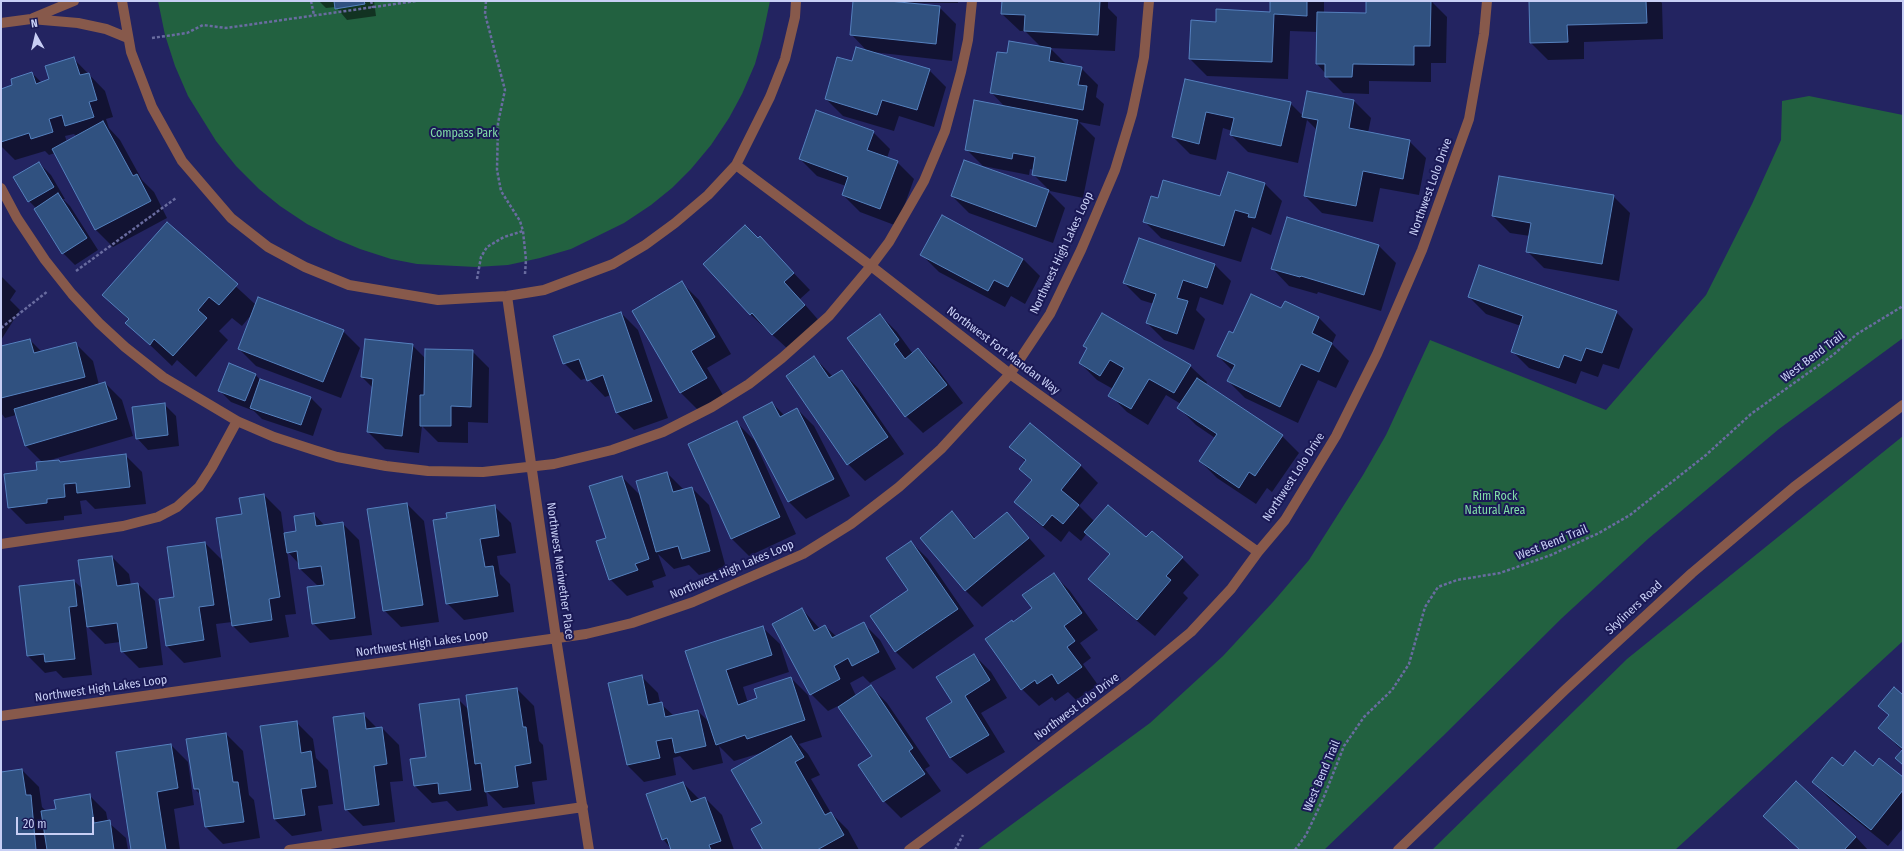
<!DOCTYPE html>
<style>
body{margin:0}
#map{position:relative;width:1904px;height:851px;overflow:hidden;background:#232461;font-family:"Fira Sans Condensed",sans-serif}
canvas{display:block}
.frame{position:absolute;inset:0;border:2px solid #c8cff5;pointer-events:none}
.north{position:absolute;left:16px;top:16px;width:40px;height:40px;-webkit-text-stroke:3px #1a1955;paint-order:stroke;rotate:352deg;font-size:11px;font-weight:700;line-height:16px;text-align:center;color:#c8cff5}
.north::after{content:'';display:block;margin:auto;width:14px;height:18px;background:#c8cff5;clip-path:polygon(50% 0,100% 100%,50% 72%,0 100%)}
.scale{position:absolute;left:16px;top:817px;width:78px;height:18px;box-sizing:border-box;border:2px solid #c8cff5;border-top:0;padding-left:5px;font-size:12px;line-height:14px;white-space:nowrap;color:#c8cff5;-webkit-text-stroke:3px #1a1955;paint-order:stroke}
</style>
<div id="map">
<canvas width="1904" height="851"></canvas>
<div class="frame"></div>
<div class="north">N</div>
<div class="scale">20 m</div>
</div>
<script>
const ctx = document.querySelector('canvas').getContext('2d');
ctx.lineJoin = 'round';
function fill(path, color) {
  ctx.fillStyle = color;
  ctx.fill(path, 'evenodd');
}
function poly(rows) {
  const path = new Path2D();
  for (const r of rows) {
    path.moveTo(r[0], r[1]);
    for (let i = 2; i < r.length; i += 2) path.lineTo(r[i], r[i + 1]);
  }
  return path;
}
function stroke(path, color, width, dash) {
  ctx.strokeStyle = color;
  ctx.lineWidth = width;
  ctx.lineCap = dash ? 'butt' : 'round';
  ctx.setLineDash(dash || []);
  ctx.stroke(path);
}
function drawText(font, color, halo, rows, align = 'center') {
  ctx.font = font + ' "Fira Sans Condensed",sans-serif';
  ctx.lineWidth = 4;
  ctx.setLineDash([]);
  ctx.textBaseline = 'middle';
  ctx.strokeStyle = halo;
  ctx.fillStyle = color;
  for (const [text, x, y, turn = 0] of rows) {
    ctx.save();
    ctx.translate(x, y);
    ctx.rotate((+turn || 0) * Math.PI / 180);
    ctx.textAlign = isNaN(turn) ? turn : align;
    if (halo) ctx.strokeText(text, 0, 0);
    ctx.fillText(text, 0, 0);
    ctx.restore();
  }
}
fill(poly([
 [158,1,770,1,762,39,755,64,742,94,729,118,711,145,691,169,672,188,651,205,624,223,571,249,540,258,508,265,476,267,417,264,391,259,360,249,336,239,307,224,280,206,259,189,236,166,216,141,188,96,175,66,165,35],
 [1809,96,1903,115,1903,338,1779,429,1649,538,1562,618,1443,736,1324,850,977,850,1150,723,1223,656,1273,602,1309,560,1363,475,1386,435,1430,340,1606,410,1706,295,1752,204,1781,140,1782,101],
 [1903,436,1903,641,1675,850,1432,850,1627,659]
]), '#226140');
fill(poly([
 [319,1,374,1,376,16,347,20,336,7,326,8],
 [854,1,958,1,958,3,912,3,912,4,939,7,956,24,952,61,872,52,929,70,946,87,934,127,899,116,894,131,843,116,826,99,853,62,868,52,851,34],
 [1003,1,1108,1,1108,8,1117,17,1115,51,1050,48,1067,65,1081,68,1098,85,1096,97,1104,104,1100,126,1079,122,1095,138,1083,198,1050,191,1033,174,1034,170,1030,169,1029,175,983,166,966,149,1005,107,991,92,1008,54,1042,48,1025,31,1020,31,1002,14],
 [1271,1,1324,1,1324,14,1367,14,1367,1,1431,1,1447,17,1446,63,1431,63,1431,82,1369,81,1369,94,1343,93,1326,76,1326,74,1317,64,1317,32,1290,31,1288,79,1207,76,1190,59,1217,23,1271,13],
 [1530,1,1660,1,1662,3,1663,39,1584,42,1584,59,1548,60,1531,43],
 [1732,1,1744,1,1734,2],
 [74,59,105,91,113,117,106,119,109,128,120,140,142,180,154,192,167,218,113,247,96,230,55,153,49,155,45,151,15,160,1,146,1,90,14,86,32,73,42,83,50,80],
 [74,134,77,137,67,142,65,136],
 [1186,80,1290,103,1303,116,1354,101,1371,118,1368,133,1409,141,1426,158,1419,195,1380,188,1373,222,1322,213,1305,196,1317,130,1307,120,1298,163,1248,152,1231,135,1232,131,1223,128,1216,160,1190,154,1173,137],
 [873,132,890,149,887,158,897,162,914,179,897,226,860,212,843,195,846,186,817,176,800,159],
 [39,163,51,175,65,199,63,199,70,206,98,250,75,265,63,253,36,208,29,201],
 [1265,184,1282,201,1271,235,1252,227,1241,262,1161,238,1144,221,1159,199,1221,198],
 [1048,191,1065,208,1053,243,969,213,952,196],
 [1613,196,1630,213,1619,281,1544,268,1527,251,1530,236,1510,233,1493,216],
 [1288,218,1379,246,1396,263,1381,311,1318,292,1317,294,1289,286,1272,268],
 [167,223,256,305,343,331,360,348,341,398,256,366,239,349,252,314,242,326,232,318,219,331,228,340,196,377,177,360,172,366,127,323,129,320,103,295],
 [760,238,810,290,800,299,821,323,790,351,751,315,704,264],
 [922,255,1023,259,1040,276,1025,304,1011,296,1005,307,939,272],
 [1214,264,1231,281,1223,305,1200,297,1196,310,1205,319,1194,350,1164,340,1147,323,1154,304,1141,300,1124,283],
 [1,276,16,291,10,300,20,310,1,340],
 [682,283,699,300,731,354,707,368,723,395,698,410,681,393,633,311],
 [1469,297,1616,312,1633,329,1619,369,1603,364,1598,377,1581,371,1576,384,1529,368,1512,351,1521,326,1486,314],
 [1286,302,1319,318,1336,335,1332,344,1349,361,1336,388,1318,380,1298,423,1245,398,1228,381,1233,371,1218,356,1282,310],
 [621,313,638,330,668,418,634,430,617,413,611,395,605,397,587,378,581,380,564,363],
 [880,315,897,332,913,354,918,349,935,366,963,403,923,433,906,416],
 [30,340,42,352,76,344,93,361,99,385,105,383,122,400,133,436,47,461,59,461,61,463,125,455,142,472,146,504,95,509,86,500,80,501,82,514,64,516,64,520,26,524,9,507,38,471,43,463,26,446,16,415,5,418,1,413,1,347],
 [412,345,426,359,472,351,489,368,488,423,468,422,468,443,438,442,422,426,419,453,385,449,368,432,373,388,362,377],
 [1084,346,1190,366,1207,382,1206,385,1282,436,1299,453,1272,492,1267,488,1256,504,1217,478,1200,461,1215,438,1196,425,1179,408,1181,404,1166,395,1148,425,1127,412,1110,395,1113,389,1097,380,1080,363,1088,349],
 [814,357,833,377,841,371,858,388,904,454,865,481,848,464],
 [255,374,261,381,311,398,322,409,313,436,262,419,254,411,231,402,219,390],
 [772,403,785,416,797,409,814,426,850,496,806,519,789,502,744,418],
 [164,404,176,416,179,446,148,450,137,438],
 [737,423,754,440,796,534,749,556,732,539,689,444],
 [1030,424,1081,466,1098,483,1079,506,1095,522,1146,538,1182,558,1199,575,1183,593,1188,598,1155,636,1107,596,1090,579,1110,555,1087,533,1081,541,1069,531,1061,542,1033,519,1016,502,1032,481,1020,469,1026,462,1011,447],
 [667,473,684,490,692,488,709,505,726,568,699,575,689,565,674,569,658,554,666,576,652,581,654,587,627,596,610,579,607,539,622,477,641,496],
 [264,495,281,512,284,534,297,532,314,514,325,526,342,523,359,540,372,635,330,640,313,623,318,586,300,569,299,564,287,551,296,614,285,615,289,637,250,643,233,626,232,622,216,624,221,657,184,663,167,646,175,598,205,543,223,561,243,515],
 [407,504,424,521,439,622,401,627,384,610],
 [494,506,511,523,516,553,497,556,500,574,510,584,514,612,464,620,447,603,448,519],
 [952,513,976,539,1007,513,1045,556,982,607,965,590],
 [911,542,928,559,974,626,913,669,896,652,871,616,910,590],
 [112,557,129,574,131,585,138,584,155,601,163,665,139,668,122,651,120,642,105,644,86,625,92,675,63,678,56,671,45,673,28,656,74,581,83,589],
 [1053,574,1070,591,1098,630,1080,643,1091,658,1083,664,1098,685,1076,700,1068,692,1055,701,1052,697,1039,706,1022,689,1013,623,1033,608],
 [802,609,820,629,825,626,837,637,863,623,880,640,896,669,870,683,863,676,850,683,856,696,870,686,887,703,930,766,925,769,941,791,901,818,884,801,860,766,873,757,838,706,828,711,811,694],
 [762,627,780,644,789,672,743,687,748,703,758,699,791,678,808,695,822,737,799,744,808,754,820,775,811,779,831,813,848,830,859,850,764,850,764,752,734,761,719,746,723,763,693,770,680,756,673,758,676,775,644,782,627,765,641,676,658,693,660,703,674,716,698,711,710,723,687,652],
 [974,655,991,672,1007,698,981,713,1005,752,967,774,950,758,953,703],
 [517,689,534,706,539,741,543,745,547,780,532,782,535,804,503,808,486,791,488,806,457,811,447,801,432,803,415,786,427,758,459,700,469,710],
 [1903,696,1903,764,1903,751,1879,728,1890,716,1880,706],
 [363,714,378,729,382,728,399,745,403,781,390,782,395,822,363,826,346,809],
 [296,722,313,739,316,758,328,770,333,804,318,806,322,831,292,836,274,819],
 [226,734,243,751,249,795,254,800,260,838,223,844,206,827,201,795,195,789],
 [171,745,188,762,194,805,174,809,180,850,132,850],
 [1873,767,1903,778,1903,828,1888,846,1830,799,1813,782,1843,768],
 [22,770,39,787,42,807,46,811,57,810,89,795,106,812,108,822,126,838,128,850,1,850,1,773],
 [683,783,700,800,705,798,722,815,734,850,672,850,663,839],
 [1764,816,1856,837,1868,850,1800,850]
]), '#0007');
const building = poly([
 [334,1,364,1,365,4,335,9,334,1],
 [853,1,889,1,940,6,936,44,850,35,853,1],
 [1002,1,1100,1,1098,35,1024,31,1025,15,1001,14,1002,1],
 [1270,1,1307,1,1307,16,1274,14,1272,62,1189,59,1191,20,1216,22,1216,9,1270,12,1270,1],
 [1366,1,1431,1,1430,46,1414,46,1414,65,1353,64,1352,77,1325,77,1325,64,1316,64,1317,12,1366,13,1366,1],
 [1529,1,1646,1,1647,23,1567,25,1568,42,1530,43,1529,1],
 [1009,41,1051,48,1049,61,1082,67,1078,85,1087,86,1083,110,990,93,997,52,1007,53,1009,41],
 [856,47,930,69,917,110,882,100,877,115,825,99,837,57,852,61,856,47],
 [74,57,80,75,89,73,97,100,89,102,94,117,65,126,62,115,49,119,53,132,31,139,29,133,1,142,1,89,12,85,11,79,32,72,36,84,49,79,45,66,74,57],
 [1185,79,1291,102,1281,146,1230,135,1234,118,1206,112,1199,144,1172,137,1185,79],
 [1307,91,1354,100,1349,128,1410,140,1403,179,1363,171,1356,206,1304,196,1318,120,1302,117,1307,91],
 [974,100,1078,120,1066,181,1032,175,1035,157,1013,153,1012,159,965,150,974,100],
 [816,110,874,131,867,150,898,161,880,209,842,195,848,177,799,159,816,110],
 [103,121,133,176,137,174,151,201,95,230,52,149,103,121],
 [964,160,1049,190,1036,227,951,196,964,160],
 [39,162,54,187,28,202,13,177,39,162],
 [1228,172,1265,183,1255,218,1248,217,1249,214,1235,210,1224,246,1143,222,1151,196,1158,198,1163,180,1220,196,1228,172],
 [1499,176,1614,195,1602,264,1526,252,1531,223,1492,216,1499,176],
 [58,193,87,238,62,254,34,209,58,193],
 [942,215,1023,259,1008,287,994,280,988,291,920,255,942,215],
 [1287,217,1379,245,1364,295,1301,276,1300,277,1271,269,1287,217],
 [167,222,238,284,219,305,209,297,198,310,207,318,173,356,154,339,150,345,125,323,129,319,102,295,167,222],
 [745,225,758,238,760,236,794,273,784,282,805,305,772,335,752,313,750,315,703,264,745,225],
 [1139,238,1215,264,1207,288,1183,280,1177,298,1188,301,1177,334,1146,323,1156,294,1123,283,1139,238],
 [1479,265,1617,311,1602,353,1586,348,1581,361,1564,355,1559,368,1511,352,1523,316,1468,297,1479,265],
 [682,281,715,337,691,351,707,378,680,393,632,311,682,281],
 [1251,294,1281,308,1285,301,1319,317,1312,333,1332,343,1319,372,1301,364,1280,407,1227,381,1235,365,1217,356,1229,331,1233,333,1251,294],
 [258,297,344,330,323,382,238,349,258,297],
 [621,312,652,401,616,413,603,375,587,381,579,359,563,364,553,336,621,312],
 [1102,313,1191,365,1174,393,1149,379,1131,409,1108,396,1124,368,1110,360,1100,376,1079,363,1087,348,1083,346,1102,313],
 [880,314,899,340,894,344,905,359,918,348,947,385,905,417,847,338,880,314],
 [30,339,34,353,76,342,85,377,1,398,1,346,30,339],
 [365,339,413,344,402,436,367,432,373,379,361,377,365,339],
 [425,349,473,350,471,407,451,406,451,426,420,426,420,395,424,395,425,349],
 [814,356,829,378,842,370,888,437,847,465,786,376,814,356],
 [229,363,256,374,245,401,218,391,229,363],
 [1197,378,1283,435,1255,476,1249,472,1239,488,1199,461,1217,434,1177,408,1197,378],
 [260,379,311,397,301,425,250,408,260,379],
 [105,382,117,419,25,446,14,409,105,382],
 [772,402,780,417,797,408,834,479,788,502,743,417,772,402],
 [165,403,168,435,136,439,132,407,165,403],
 [737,421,780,517,731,539,688,444,737,421],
 [1030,423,1081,465,1061,490,1079,505,1063,524,1052,515,1043,526,1014,502,1032,480,1019,469,1026,460,1009,447,1030,423],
 [126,454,130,487,77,493,76,483,64,484,65,497,47,499,47,503,8,508,4,474,37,470,36,462,59,460,60,462,126,454],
 [667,472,673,492,692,487,710,551,682,559,678,546,656,552,636,481,667,472],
 [622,476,649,559,635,564,638,570,609,580,596,541,606,538,589,486,622,476],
 [264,494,280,597,269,599,272,620,232,626,216,518,242,514,239,498,264,494],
 [407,503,423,605,383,611,367,509,407,503],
 [495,505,499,536,480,539,485,567,493,566,498,596,446,604,433,520,447,518,446,513,495,505],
 [1108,505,1146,537,1152,531,1183,557,1166,576,1171,580,1137,620,1088,579,1110,554,1084,532,1108,505],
 [952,511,974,539,1007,512,1029,538,965,591,920,538,952,511],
 [314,513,316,526,343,522,355,618,312,624,307,587,324,585,321,566,299,569,297,551,287,553,284,533,296,531,294,516,314,513],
 [911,541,958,609,895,652,870,616,908,590,886,558,911,541],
 [205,542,214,605,199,607,204,640,166,646,159,599,174,597,167,547,205,542],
 [112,556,117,586,138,583,147,648,121,652,117,623,87,627,78,560,112,556],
 [1054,573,1082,613,1064,626,1075,641,1067,647,1082,667,1058,684,1052,674,1037,684,1035,680,1021,690,985,639,1012,620,1013,622,1032,608,1022,595,1054,573],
 [74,580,77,606,69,607,75,659,45,662,44,654,27,656,19,586,74,580],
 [802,608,814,631,825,625,832,638,864,622,879,652,852,666,848,658,834,666,840,679,810,695,772,624,802,608],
 [763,626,772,655,726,670,738,705,757,698,754,689,791,677,805,720,747,739,745,735,716,745,685,651,763,626],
 [974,654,990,680,965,696,989,735,950,758,926,718,952,702,936,677,974,654],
 [642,675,648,705,662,702,665,717,698,710,706,746,675,753,672,738,656,741,660,758,627,765,608,683,642,675],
 [871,685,913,748,909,751,925,774,883,802,858,765,872,756,838,707,871,685],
 [1894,687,1903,695,1903,765,1895,758,1903,749,1878,728,1889,715,1878,706,1894,687],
 [517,688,523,727,526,727,531,763,515,766,518,787,485,792,481,763,475,764,466,695,517,688],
 [459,699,471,790,439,794,438,783,414,786,410,759,426,757,419,704,459,699],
 [364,713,366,729,382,727,387,764,374,766,379,805,345,810,333,717,364,713],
 [297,721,301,753,311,751,316,787,301,789,305,815,274,819,260,726,297,721],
 [226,733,233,782,238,782,244,822,205,827,199,789,194,789,186,739,226,733],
 [791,736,804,757,795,762,825,815,831,812,844,835,817,850,763,850,751,829,762,823,731,770,791,736],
 [171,744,178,788,157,792,166,850,131,850,116,752,171,744],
 [1855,751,1873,766,1879,758,1903,777,1903,790,1871,830,1812,782,1832,757,1843,766,1855,751],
 [22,769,26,795,31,795,36,850,1,850,1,772,22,769],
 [1796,781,1856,837,1844,850,1800,850,1763,816,1796,781],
 [683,782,691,802,705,797,721,841,709,845,711,850,671,850,667,838,662,840,646,794,683,782],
 [90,794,94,823,110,820,114,850,47,850,41,811,56,809,54,800,90,794]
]);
fill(building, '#305180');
stroke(building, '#5581be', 1);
stroke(poly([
 [311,1,314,15],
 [371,1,373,8],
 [486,1,485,14,505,90,498,123,497,170,501,191,520,221,523,231,526,260,525,274],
 [152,38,187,33,203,25,226,28,416,1],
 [76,271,176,198],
 [477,279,481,257,487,247,504,237,523,231],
 [1,328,48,291],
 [955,850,963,835],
 [1295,850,1306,835,1323,799,1344,746,1364,717,1392,690,1409,664,1425,607,1438,587,1457,580,1500,573,1551,555,1599,533,1630,515,1706,455,1751,414,1833,355,1857,334,1903,306]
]), '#696ca0', 2.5, [3, 2]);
stroke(poly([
 [122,1,131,52,152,107,182,161,231,218,268,247,305,267,349,285,438,300,507,296,544,290,613,264,645,245,675,223,708,195,736,165,770,97,785,59,795,17,796,1],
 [33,18,74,1],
 [1,23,31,19,78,23,106,29,128,38],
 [736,165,871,266,1010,374,1258,552],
 [1,188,17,218,45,260,72,294,99,323,125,347,163,377,237,421,274,437,314,450,337,457,386,466,428,471,483,472,554,464,612,450,663,432,712,407,749,384,782,358,829,316,871,266,889,242,924,181,945,131,961,72,968,40,972,1],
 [507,296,556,638,589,850],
 [1,544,123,526,158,517,177,507,199,487,212,467,237,421],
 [1,716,586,634,632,623,693,602,803,554,851,524,899,487,941,449,1010,374,1050,314,1081,250,1115,170,1132,114,1144,57,1149,1],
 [289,850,583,807],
 [909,850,974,802,1128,684,1191,632,1231,589,1258,552,1285,520,1336,436,1377,354,1422,250,1469,119,1484,34,1487,1],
 [1398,850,1566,689,1692,573,1794,487,1903,405]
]), '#87594b', 10);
drawText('12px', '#81dca7', '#1a1955', [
 ["Compass Park",464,134],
 ["Rim Rock",1495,497],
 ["Natural Area",1495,511]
]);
drawText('12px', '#c8cff5', '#1a1955', [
 ["Northwest Lolo Drive",1431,187,-70],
 ["Northwest High Lakes Loop",1062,253,-65],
 ["Northwest Fort Mandan Way",1003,351,37],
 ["West Bend Trail",1813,357,-37],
 ["Northwest Lolo Drive",1294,477,-57],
 ["West Bend Trail",1552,543,-22],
 ["Northwest High Lakes Loop",732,570,-23],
 ["Northwest Meriwether Place",560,571,82],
 ["Skyliners Road",1634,608,-43],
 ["Northwest High Lakes Loop",422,644,-8],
 ["Northwest High Lakes Loop",101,689,-8],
 ["Northwest Lolo Drive",1077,707,-37],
 ["West Bend Trail",1322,776,-67]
]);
</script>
